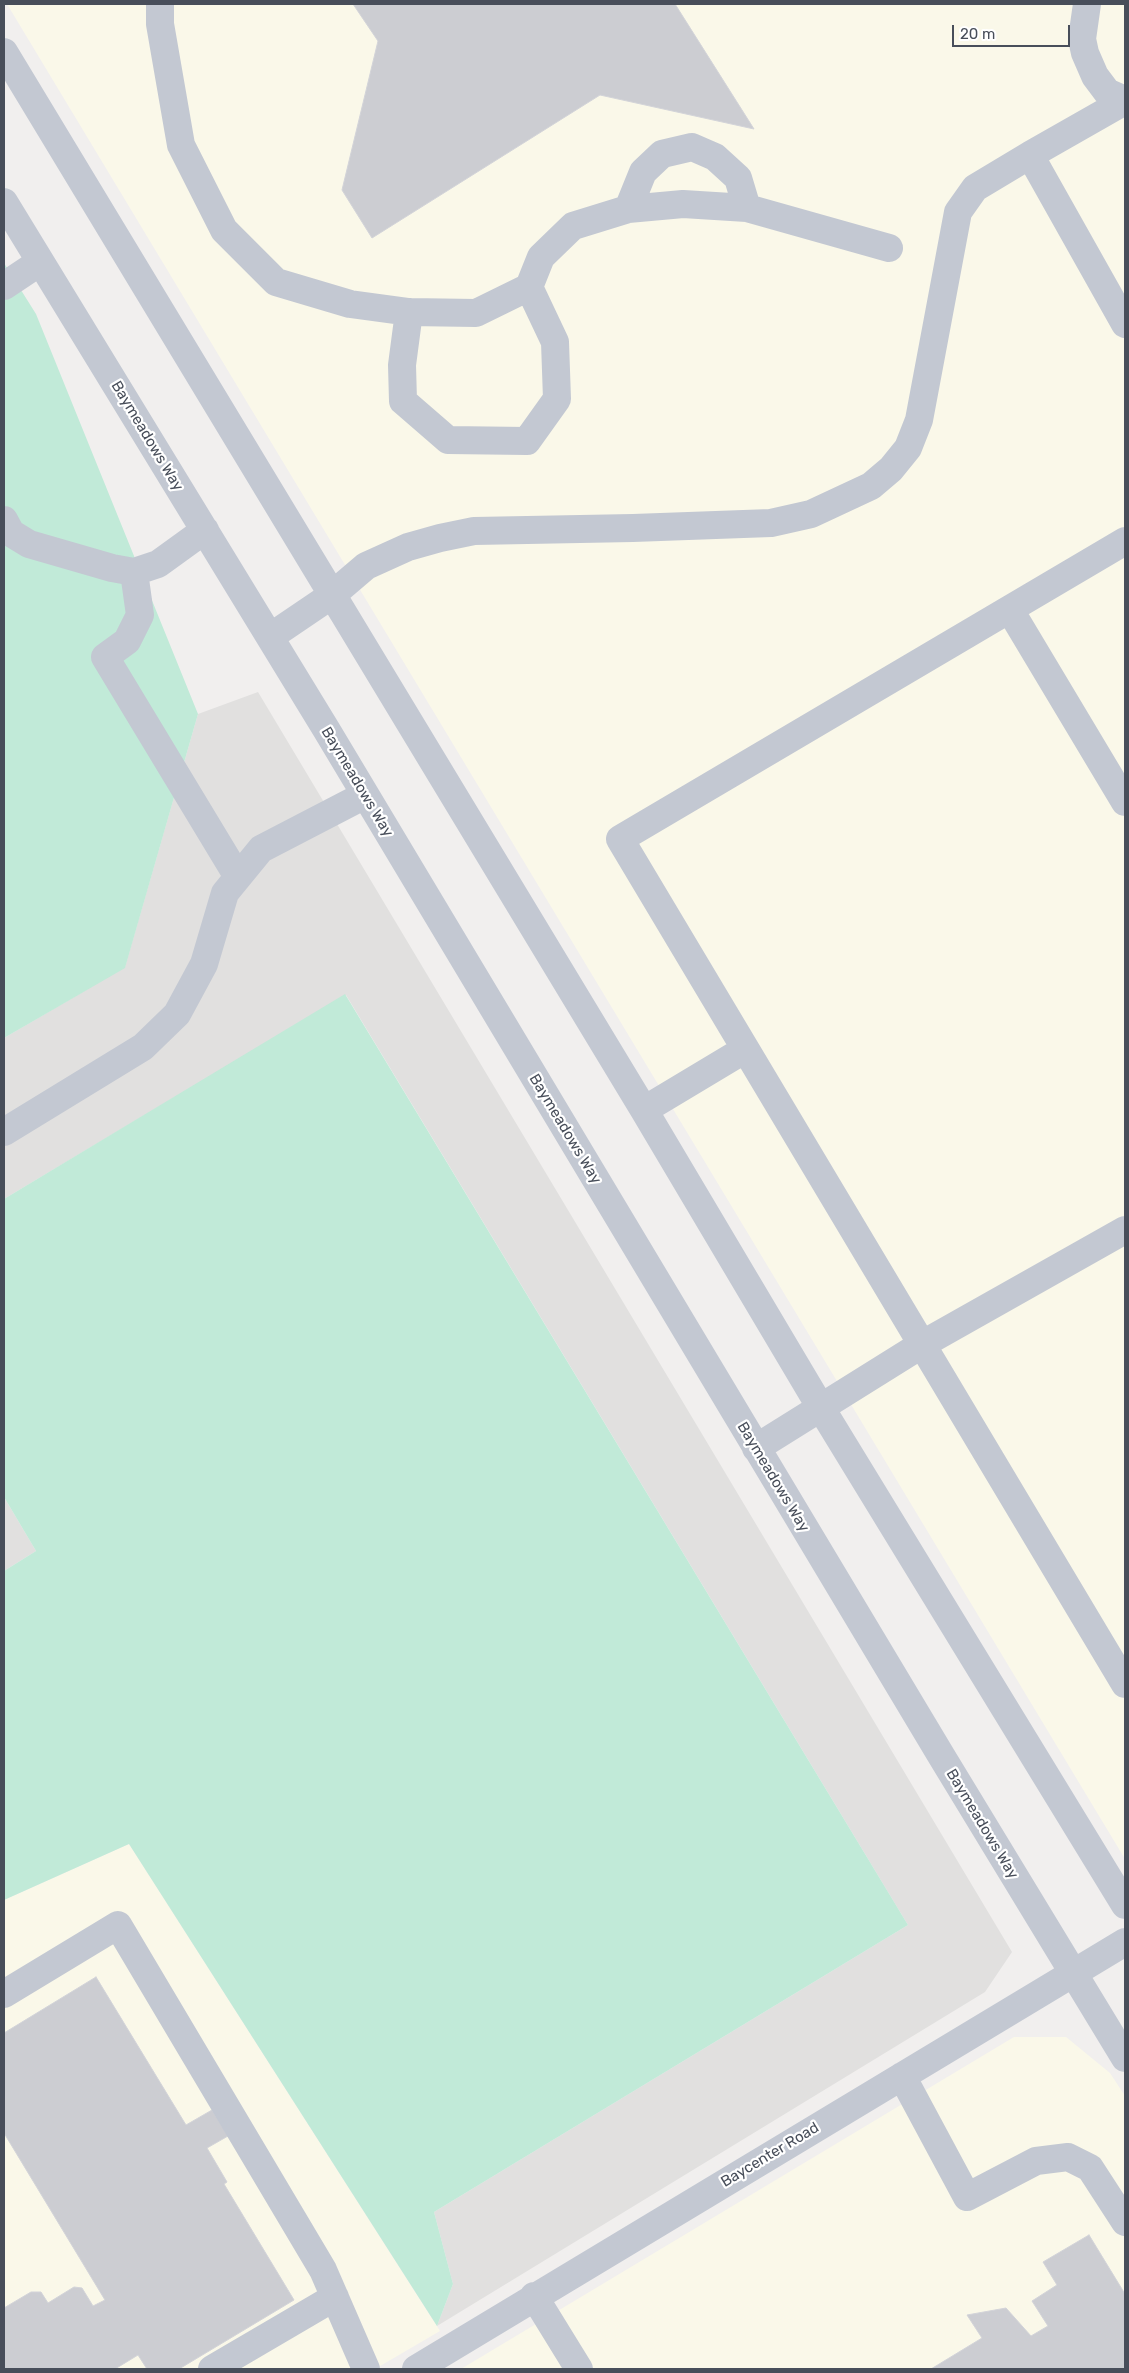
<!DOCTYPE html>
<style>
body{margin:0}
#map{position:relative;width:1129px;height:2373px;overflow:hidden;background:#f1efee;font-family:Rubik,sans-serif}
canvas{display:block}
.frame{position:absolute;inset:0;border:5px solid #484e5a;pointer-events:none}
.scale{position:absolute;left:952px;top:25px;width:118px;height:22px;box-sizing:border-box;border:2px solid #484e5a;border-top:0;padding-left:6px;font-size:15px;line-height:18px;white-space:nowrap;color:#484e5a;-webkit-text-stroke:4px #fff;paint-order:stroke}
</style>
<div id="map">
<canvas width="1129" height="2373"></canvas>
<div class="frame"></div>
<div class="scale">20 m</div>
</div>
<script>
const ctx = document.querySelector('canvas').getContext('2d');
ctx.lineJoin = 'round';
function fill(path, color) {
  ctx.fillStyle = color;
  ctx.fill(path, 'evenodd');
}
function poly(rows) {
  const path = new Path2D();
  for (const r of rows) {
    path.moveTo(r[0], r[1]);
    for (let i = 2; i < r.length; i += 2) path.lineTo(r[i], r[i + 1]);
  }
  return path;
}
function stroke(path, color, width, dash) {
  ctx.strokeStyle = color;
  ctx.lineWidth = width;
  ctx.lineCap = dash ? 'butt' : 'round';
  ctx.setLineDash(dash || []);
  ctx.stroke(path);
}
function drawText(font, color, halo, rows, align = 'center') {
  ctx.font = font + ' Rubik,sans-serif';
  ctx.lineWidth = 4.5;
  ctx.setLineDash([]);
  ctx.textBaseline = 'middle';
  ctx.strokeStyle = halo;
  ctx.fillStyle = color;
  for (const [text, x, y, turn = 0] of rows) {
    ctx.save();
    ctx.translate(x, y);
    ctx.rotate((+turn || 0) * Math.PI / 180);
    ctx.textAlign = isNaN(turn) ? turn : align;
    if (halo) ctx.strokeText(text, 0, 0);
    ctx.fillText(text, 0, 0);
    ctx.restore();
  }
}
fill(poly([
 [7,4,1125,4,1125,1859],
 [129,1844,440,2331,375,2369,4,2369,4,1900],
 [1014,2037,1066,2037,1110,2073,1125,2096,1125,2369,461,2369]
]), '#faf8e9');
fill(poly([
 [258,692,1012,1952,985,1992,437,2326,453,2284,434,2212,908,1925,346,995,4,1199,4,1038,125,967,198,714],
 [4,1497,36,1551,4,1571]
]), '#e1e0df');
fill(poly([
 [4,263,36,314,198,714,125,968,4,1038],
 [345,994,908,1925,434,2212,453,2284,437,2326,129,1844,4,1900,4,1571,36,1551,4,1497,4,1199]
]), '#c1ead8');
const building = poly([
 [353,4,675,4,754,129,600,95,372,238,342,190,378,41,353,4],
 [96,1977,186,2125,212,2110,228,2136,207,2148,227,2182,224,2184,294,2300,179,2369,147,2369,138,2355,115,2369,4,2369,4,2308,31,2292,41,2292,48,2303,74,2287,82,2288,93,2306,105,2300,4,2133,4,2033,96,1977],
 [1089,2235,1125,2294,1125,2369,931,2369,982,2338,967,2315,1006,2308,1031,2336,1048,2326,1032,2301,1057,2285,1043,2262,1089,2235]
]);
fill(building, '#cccdd2');
stroke(building, '#d3d4d9', 1);
stroke(poly([
 [160,4,160,24,181,145,224,230,276,282,350,304,409,312,476,313,529,287,555,342,557,399,527,441,448,440,403,401,402,365,409,312],
 [1087,4,1082,39,1085,53,1095,76,1107,92,1125,100],
 [4,52,644,1110,821,1408,1125,1905],
 [1125,101,1030,155,1125,324],
 [4,202,326,729,942,1757,1125,2058],
 [628,209,643,172,662,154,692,147,715,157,738,178,747,208],
 [4,286,40,262],
 [529,287,541,257,573,226,628,209,683,204,747,208,889,248],
 [4,520,11,533,29,544,112,568,134,572,158,564,205,530],
 [1125,541,620,839,1125,1684],
 [134,572,140,615,127,641,105,657,238,877],
 [1010,610,1125,802],
 [270,637,332,595,366,566,408,547,440,538,474,531,633,528,771,523,811,514,871,486,891,469,908,448,919,420,958,212,975,188,1030,155],
 [644,1110,744,1050],
 [4,1132,143,1047,177,1014,204,964,225,893,261,849,365,795],
 [756,1448,921,1345,1125,1230],
 [4,1994,118,1925,323,2270,366,2369],
 [902,2076,967,2197,1036,2161,1068,2157,1090,2168,1125,2222],
 [534,2296,579,2369],
 [212,2369,335,2297],
 [416,2369,1125,1942]
]), '#c3c8d2', 28);
drawText('15px', '#484e5a', '#fff', [
 ["Baymeadows Way",147,436,59],
 ["Baymeadows Way",357,782,59],
 ["Baymeadows Way",565,1129,59],
 ["Baymeadows Way",773,1477,59],
 ["Baymeadows Way",982,1824,59],
 ["Baycenter Road",770,2155,-31]
]);
</script>
